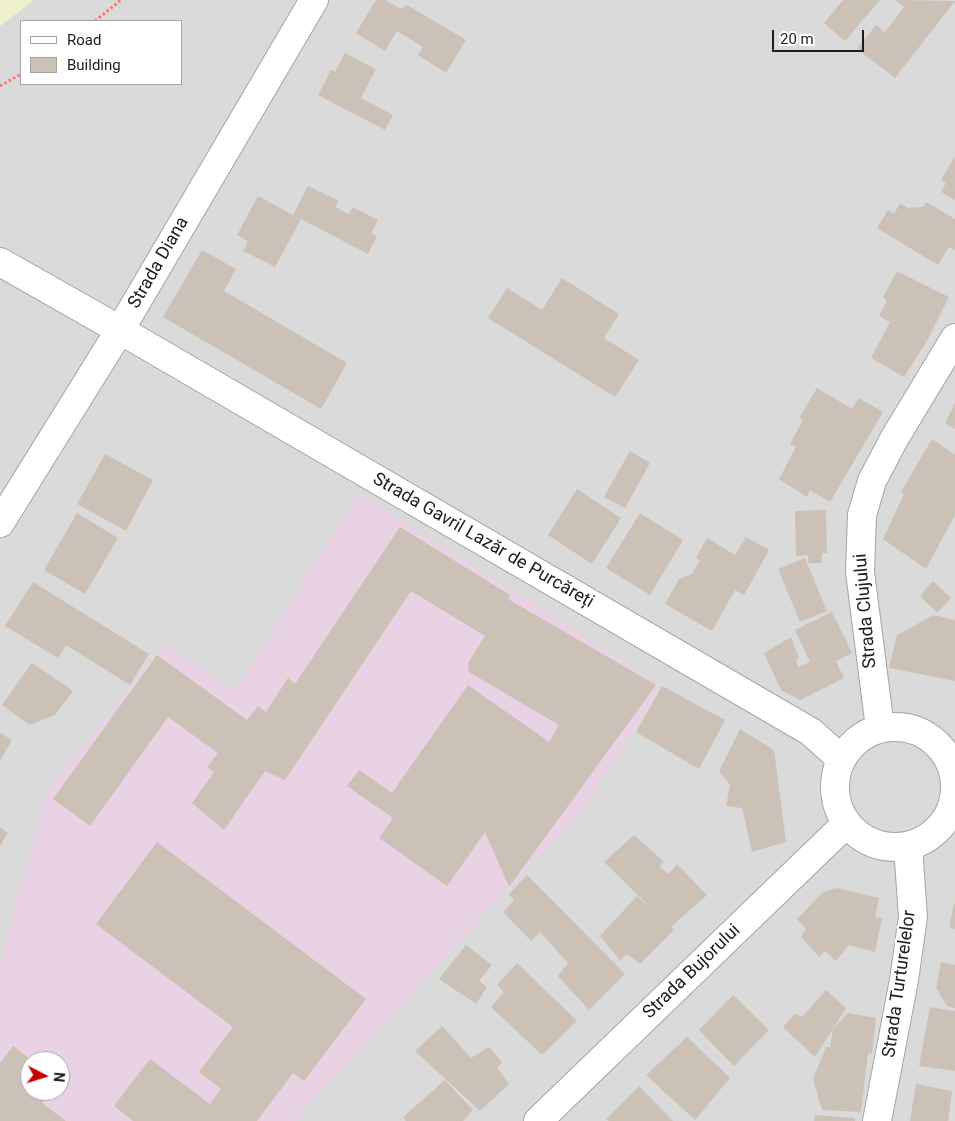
<!DOCTYPE html>
<meta charset="utf-8">
<style>
body{margin:0}
#map{position:relative;width:955px;height:1121px;overflow:hidden;background:#efebe1;font-family:Roboto,sans-serif}
canvas{display:block}
.legend{position:absolute;left:20px;top:20px;width:162px;height:65px;box-sizing:border-box;background:#fff;border:1px solid #a5a5a5;margin:0;padding:6px 9px;list-style:none;font-size:15px;color:#1d1d1d}
.legend li{display:flex;align-items:center;gap:10px;height:25px}
.legend b{width:25px;border:1px solid #a5a5a5}
.north{position:absolute;left:20px;top:1051px;width:50px;height:50px;box-sizing:border-box;background:#fff;border:1px solid #a5a5a5;border-radius:50%;rotate:95deg;font-size:14px;font-weight:700;line-height:20px;text-align:center;color:#1d1d1d}
.north::after{content:'';display:block;margin:auto;width:18px;height:22px;background:#c90200;clip-path:polygon(50% 0,100% 100%,50% 72%,0 100%)}
.scale{position:absolute;left:772px;top:30px;width:92px;height:22px;box-sizing:border-box;border:2px solid #1d1d1d;border-top:0;padding-left:6px;font-size:15px;line-height:18px;white-space:nowrap;color:#1d1d1d;-webkit-text-stroke:4px #fff;paint-order:stroke}
</style>
<div id="map">
<canvas width="955" height="1121"></canvas>
<ul class="legend">
<li><b style="height:6px;background:#fff"></b>Road</li>
<li><b style="height:14px;background:#cbc1b7"></b>Building</li>
</ul>
<div class="north">N</div>
<div class="scale">20 m</div>
</div>
<script>
const ctx = document.querySelector('canvas').getContext('2d');
ctx.lineJoin = 'round';
function fill(path, color) {
  ctx.fillStyle = color;
  ctx.fill(path, 'evenodd');
}
function poly(rows) {
  const path = new Path2D();
  for (const r of rows) {
    if (r.length === 3) {
      path.moveTo(r[0] + r[2], r[1]);
      path.arc(r[0], r[1], r[2], 0, 2 * Math.PI);
      continue;
    }
    path.moveTo(r[0], r[1]);
    for (let i = 2; i < r.length; i += 2) path.lineTo(r[i], r[i + 1]);
  }
  return path;
}
function stroke(path, color, width, dash) {
  ctx.strokeStyle = color;
  ctx.lineWidth = width;
  ctx.lineCap = dash ? 'butt' : 'round';
  ctx.setLineDash(dash || []);
  ctx.stroke(path);
}
function drawText(font, color, halo, rows, align = 'center') {
  ctx.font = font + ' Roboto,sans-serif';
  ctx.lineWidth = 4.5;
  ctx.setLineDash([]);
  ctx.textBaseline = 'middle';
  ctx.strokeStyle = halo;
  ctx.fillStyle = color;
  for (const [text, x, y, turn = 0] of rows) {
    ctx.save();
    ctx.translate(x, y);
    ctx.rotate((+turn || 0) * Math.PI / 180);
    ctx.textAlign = isNaN(turn) ? turn : align;
    if (halo) ctx.strokeText(text, 0, 0);
    ctx.fillText(text, 0, 0);
    ctx.restore();
  }
}
fill(poly([
 [34,0,955,0,955,1121,0,1121,0,26],
 [21,21,181,21,181,84,21,84],
 [30,1061,60,1061,60,1091,30,1091]
]), '#dbdada');
fill(poly([
 [359,493,662,686,576,818,509,887,295,1121,0,1121,0,965,47,791,157,655,166,646,236,690],
 [30,1061,60,1061,60,1091,30,1091]
]), '#e9d2e4');
fill(poly([
 [0,0,34,0,0,26]
]), '#edf0ca');
fill(poly([
 [376,0,385,0,401,9,407,5,466,40,446,73,418,55,423,47,397,31,385,51,356,33],
 [843,0,880,0,845,41,824,23],
 [895,0,955,1,895,78,857,49,876,25,885,32,904,7],
 [345,53,376,69,361,98,393,115,385,130,318,95,331,70,335,72],
 [955,156,955,200,941,192,946,183,941,180],
 [308,186,339,201,335,207,349,214,353,207,378,220,371,233,377,236,368,254,301,219,275,267,243,251,248,241,237,235,258,196,293,215],
 [926,202,955,219,955,250,949,247,938,265,877,228,888,210,894,214,900,203,907,208,923,207],
 [202,250,236,269,224,291,347,363,321,409,163,317],
 [897,271,949,297,927,341,904,377,871,358,890,322,879,316,887,301,883,297],
 [562,278,619,314,604,338,639,360,615,397,488,318,507,288,542,310],
 [817,388,852,409,859,398,883,412,830,502,810,490,807,497,779,479,796,447,790,444,803,420,799,418],
 [955,403,955,429,945,423],
 [932,439,955,455,955,515,926,569,883,539,904,494,901,492],
 [630,451,650,463,625,508,604,497],
 [105,454,153,480,126,531,77,504],
 [577,489,621,518,592,564,548,535],
 [826,510,827,553,822,553,822,563,808,563,808,555,796,556,795,511],
 [77,513,118,538,85,594,44,570],
 [640,513,683,540,650,595,606,568],
 [400,527,510,595,508,599,656,685,509,887,485,832,447,886,379,838,393,818,347,786,359,770,392,793,468,685,549,742,559,725,469,672,468,663,485,636,411,591,285,780,265,771,224,830,192,803,214,772,207,767,218,753,168,717,90,826,53,799,157,655,247,720,258,706,266,712,288,678,295,684],
 [746,537,769,550,744,595,735,590,712,631,665,604,679,579,692,574,700,560,696,558,707,538,735,555],
 [805,558,827,611,800,622,778,569],
 [933,581,951,598,937,613,920,596],
 [33,582,149,654,130,685,66,645,58,658,5,626],
 [832,612,852,653,836,661,844,678,800,700,781,690,764,653,791,637,799,658,796,660,798,667,810,662,795,630],
 [934,615,955,620,955,681,889,668,897,635],
 [32,663,73,691,55,715,30,725,2,705],
 [662,686,725,720,699,769,636,732],
 [740,729,774,750,786,842,752,852,742,808,726,806,730,785,719,771],
 [0,733,12,740,0,761],
 [0,827,8,833,0,846],
 [634,835,663,861,660,867,669,874,677,864,707,895,671,927,674,930,640,964,627,954,620,960,600,936,637,896,657,914,604,862],
 [157,842,366,999,304,1081,293,1073,257,1121,133,1121,114,1106,150,1059,210,1104,221,1089,199,1072,233,1027,96,924],
 [527,875,625,974,589,1010,558,976,568,963,540,932,531,941,503,912,514,901,509,894],
 [837,888,879,898,875,917,882,918,875,952,849,945,836,961,825,951,819,957,801,937,806,929,797,919,823,892],
 [954,904,955,904,955,929,949,927],
 [466,945,492,965,479,981,487,987,476,1004,439,979],
 [941,962,955,965,955,1008,947,1006,936,988],
 [517,963,577,1021,542,1055,491,1007,504,992,497,985],
 [826,990,846,1008,815,1057,783,1027,795,1014,802,1017],
 [733,995,769,1030,734,1066,699,1030],
 [930,1007,955,1011,955,1071,919,1066],
 [848,1013,876,1018,872,1054,868,1053,861,1112,822,1110,813,1079,826,1047,830,1047,833,1029],
 [442,1026,471,1058,489,1047,502,1062,497,1068,509,1084,480,1111,415,1051],
 [687,1037,730,1078,695,1120,646,1075],
 [13,1046,33,1061,30,1061,30,1091,50,1091,42,1103,66,1121,0,1121,0,1063],
 [445,1080,473,1110,463,1121,406,1121,403,1117],
 [916,1084,952,1091,948,1121,910,1121],
 [639,1086,673,1121,609,1121,606,1119],
 [815,1115,855,1118,855,1121,814,1121]
]), '#cbc1b7');
const minor = poly([
 [0,262,120,330,811,732,841,759],
 [0,523,120,330,314,0],
 [895,787,60],
 [880,728,860,572,862,515,872,481,894,439,955,338],
 [538,1121,847,823],
 [877,1121,904,980,913,917,908,846]
]);
stroke(minor, '#a4a4a4', 30);
stroke(poly([
 [95,21,121,0],
 [0,86,21,74]
]), '#ff7462', 3, [2.5, 2.5]);
stroke(minor, '#fff', 28);
drawText('18px', '#1d1d1d', '#fff', [
 ["Strada Diana",159,263,-60],
 ["Strada Gavril Lazăr de Purcăreți",483,541,30],
 ["Strada Clujului",866,611,-95],
 ["Strada Bujorului",692,972,-44],
 ["Strada Turturelelor",900,984,-82]
]);
</script>
